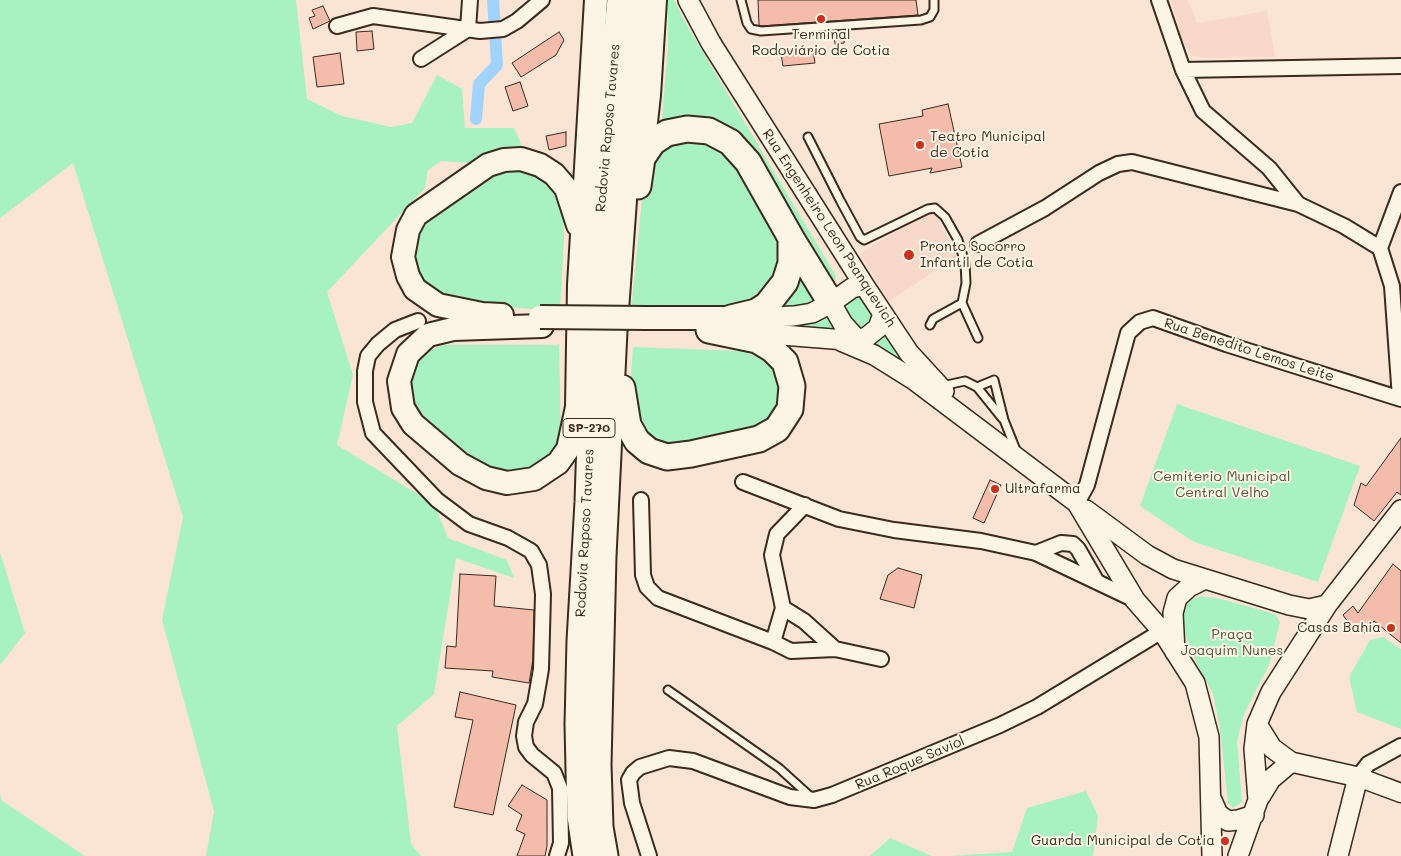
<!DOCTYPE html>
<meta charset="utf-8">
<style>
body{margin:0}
canvas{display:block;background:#fae4d4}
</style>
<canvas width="1401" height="856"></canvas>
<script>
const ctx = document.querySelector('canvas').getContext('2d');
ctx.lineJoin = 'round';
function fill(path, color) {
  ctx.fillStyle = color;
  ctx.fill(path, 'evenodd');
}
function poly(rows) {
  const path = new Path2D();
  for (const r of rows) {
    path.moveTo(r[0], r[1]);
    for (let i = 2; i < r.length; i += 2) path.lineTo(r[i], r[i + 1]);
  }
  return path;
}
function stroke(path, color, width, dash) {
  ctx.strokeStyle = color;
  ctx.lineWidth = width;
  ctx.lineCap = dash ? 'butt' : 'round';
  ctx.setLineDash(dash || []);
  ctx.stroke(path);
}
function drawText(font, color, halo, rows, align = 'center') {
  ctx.font = font + ' Mali,sans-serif';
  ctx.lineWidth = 4;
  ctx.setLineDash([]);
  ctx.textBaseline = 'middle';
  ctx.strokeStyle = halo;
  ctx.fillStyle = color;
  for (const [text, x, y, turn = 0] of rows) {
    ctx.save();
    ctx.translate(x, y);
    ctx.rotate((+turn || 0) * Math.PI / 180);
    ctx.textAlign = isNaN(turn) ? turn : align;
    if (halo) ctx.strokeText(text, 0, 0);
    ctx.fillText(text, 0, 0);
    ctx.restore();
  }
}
fill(poly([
 [1171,0,1188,0,1197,23,1267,11,1275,57,1202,58,1192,55,1182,42],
 [931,209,958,256,889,301,860,254]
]), '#f8d8c8');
fill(poly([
 [0,0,296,0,307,99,342,116,391,127,412,123,437,75,462,89,465,128,514,128,526,154,467,163,441,161,428,170,425,188,327,292,353,375,337,445,434,504,448,538,507,560,514,578,456,558,434,694,397,726,411,844,421,856,206,856,214,811,162,620,183,517,73,163,0,218],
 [668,0,674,0,685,22,836,276,832,292,747,149,661,129,668,47],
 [702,138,725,151,738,166,781,240,779,264,772,285,749,308,631,311,646,158,660,145],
 [512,170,531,173,552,188,563,204,564,238,560,311,437,302,414,282,412,235,428,219,496,174],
 [796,257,822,300,798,311,773,306],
 [860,292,873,318,870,325,860,328,854,326,844,311,846,298],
 [826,311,841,336,783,329,804,324],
 [885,333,906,362,870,340],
 [444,345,559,345,561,442,549,462,535,470,493,476,422,426,406,388,415,362,426,351],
 [633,347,741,351,767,360,781,379,782,398,770,424,670,451,641,436,630,389],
 [1177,404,1360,466,1318,582,1194,542,1140,506],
 [0,552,25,633,0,665],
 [1200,596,1221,599,1275,614,1280,622,1269,665,1244,714,1237,742,1242,802,1233,808,1228,803,1220,728,1213,694,1190,650,1180,619,1183,604],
 [1383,637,1401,649,1401,729,1357,712,1349,677,1370,640],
 [1086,791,1098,816,1093,856,951,856,1012,852,1027,808],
 [0,792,1,800,85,856,0,856],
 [890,838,932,856,870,856]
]), '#a8f1c0');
stroke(poly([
 [476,119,479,84,497,65,493,0]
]), '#a0d4fe', 12);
const building = poly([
 [758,0,916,0,918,15,761,26,759,25,758,0],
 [323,6,330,21,313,29,309,18,315,16,312,10,323,6],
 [372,31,374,49,357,51,356,32,372,31],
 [834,31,845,31,844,43,835,44,834,31],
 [559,32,564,40,556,55,521,77,512,63,559,32],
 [813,50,815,63,783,66,781,53,813,50],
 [340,53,344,84,317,87,313,57,340,53],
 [520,82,528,106,513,111,505,87,520,82],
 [948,104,962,167,930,173,932,168,889,176,879,124,923,116,922,110,948,104],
 [566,132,566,146,549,150,546,136,566,132],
 [1401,438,1401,495,1397,492,1374,521,1354,505,1361,483,1366,486,1401,438],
 [990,480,1001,485,984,523,973,518,990,480],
 [1393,564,1401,571,1401,643,1374,621,1365,633,1353,629,1343,615,1353,606,1358,613,1393,564],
 [898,568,922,575,914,608,880,599,888,575,898,568],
 [460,574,496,576,494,606,534,610,533,659,529,683,492,677,493,671,445,668,447,646,456,647,460,574],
 [460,692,516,705,493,815,454,807,473,720,455,717,460,692],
 [522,785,547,800,547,846,545,856,517,856,525,834,516,830,522,815,508,806,522,785]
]);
fill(building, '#f4bcab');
stroke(building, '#3b2a1e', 1);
const service = poly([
 [741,0,747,23,751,29,761,31,921,20,930,17,934,10,934,0],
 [808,137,840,200,860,237,864,240,928,209,935,208,945,217,958,240,965,263,966,283,962,303],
 [930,325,933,319,962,303,978,338],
 [942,386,965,381,977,387,1002,418],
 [977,387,994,380,1004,420,1016,450],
 [668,690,779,768,812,798]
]);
const minor = poly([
 [1159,0,1183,70,1203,111,1269,168,1298,204,1344,226,1380,248,1392,286,1400,398],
 [337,26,373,16,480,31,503,29,517,21,542,0],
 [421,59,468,29,470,0],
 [1183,70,1401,66],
 [978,244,1045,208,1099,173,1118,164,1132,162,1298,204],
 [1380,248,1401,192],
 [418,321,395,330,378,344,368,356,365,371,365,402,373,433,437,500,469,524,508,538,531,551,539,565,543,594,541,669,535,704,526,722,524,736,526,747,532,755,554,773,560,788,561,843,557,856],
 [743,482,839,519,894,530,981,541,1036,553,1135,600],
 [641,500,643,575,647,587,658,598,773,642],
 [1077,503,1087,485,1128,333,1140,322,1153,318,1226,344,1401,399],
 [805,505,777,534,772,555,783,608,773,642,791,651,835,649,881,659],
 [1036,553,1061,543,1073,544,1078,549,1097,582],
 [783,608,804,621,835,649],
 [1358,777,1368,764,1401,746],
 [649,856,632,803,629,780,633,773,640,767,669,758,693,761,790,797,814,800,832,795,1000,725,1037,707,1162,631]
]);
const tertiary = poly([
 [1358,777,1401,793]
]);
const secondary = poly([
 [688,0,711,43,864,285,909,353,944,391],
 [831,303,843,324,863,346],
 [745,318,794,316,812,313,831,303,852,288,864,285],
 [744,332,858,341,868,336,878,328,883,314],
 [841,341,874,355,914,380,1077,503,1135,600,1162,631,1195,683,1209,737,1212,856],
 [1086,510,1147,555,1173,569,1289,605,1309,609,1327,605],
 [1175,652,1173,613,1177,598,1189,587,1203,580],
 [1257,724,1272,748,1291,762,1358,777,1338,856],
 [1211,798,1218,814,1228,821,1238,820,1254,815],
 [1258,800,1271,779,1291,762],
 [1238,856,1258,800,1254,749,1257,724,1271,692,1327,605,1401,510]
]);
const trunk = poly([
 [642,158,649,95,655,0],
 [502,315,482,314,438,305,415,289,408,276,403,257,408,230,416,215,488,165,504,160,521,159,540,165,554,174,566,188,578,225],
 [646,318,731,318],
 [542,326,453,329,428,335,408,354,399,381,403,408,413,424,460,464,486,478,507,483,534,479,558,463,568,449,577,407,579,285,596,0]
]);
const motorway = poly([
 [638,186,642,158,653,142,667,133,687,129,709,131,730,142,748,162,791,238,791,263,785,282,767,305,756,312,731,318],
 [791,238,831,303],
 [622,388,628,425,637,441,649,451,667,457,691,454,759,439,777,429,790,409,792,386,785,362,772,349,757,340,709,330],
 [586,856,580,816,578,724,580,641,588,502,596,254,620,0],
 [605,856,600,827,598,765,603,556,614,331,638,0]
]);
stroke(service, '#3b2a1e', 11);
stroke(minor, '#3b2a1e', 18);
stroke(tertiary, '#3b2a1e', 21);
stroke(secondary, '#3b2a1e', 22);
stroke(trunk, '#3b2a1e', 26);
stroke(motorway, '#3b2a1e', 29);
stroke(service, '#fcf5e5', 7);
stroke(minor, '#fcf5e5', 14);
stroke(tertiary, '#fcf5e5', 18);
stroke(secondary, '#fcf5e5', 19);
stroke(trunk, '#fcf5e5', 22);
stroke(motorway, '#fcf5e5', 25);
const trunkBridge = poly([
 [540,317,646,318]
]);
stroke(trunkBridge, '#3b2a1e', 26, []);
stroke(trunkBridge, '#fcf5e5', 22);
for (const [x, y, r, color] of [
 [821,19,5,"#c8321e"],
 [920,145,5,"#c8321e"],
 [909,255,6,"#c8321e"],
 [995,489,5,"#c8321e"],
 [1391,628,5,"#c8321e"],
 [1225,841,5,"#c8321e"]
]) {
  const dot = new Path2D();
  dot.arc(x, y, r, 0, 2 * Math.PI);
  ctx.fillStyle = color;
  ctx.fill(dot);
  stroke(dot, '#fcf5e5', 2);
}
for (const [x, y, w] of [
 [589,428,52]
]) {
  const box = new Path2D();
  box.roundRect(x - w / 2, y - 9.5, w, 19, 4);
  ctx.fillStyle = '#fcf5e5';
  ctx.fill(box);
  stroke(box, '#3b2a1e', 1);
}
drawText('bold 12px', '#3b2a1e', null, [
 ["SP-270",589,428]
]);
drawText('14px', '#3b2a1e', '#fcf5e5', [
 ["Terminal",821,35,"center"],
 ["Rodoviário de Cotia",821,51,"center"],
 ["Teatro Municipal",930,137],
 ["de Cotia",930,153],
 ["Pronto Socorro",920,247],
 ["Infantil de Cotia",920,263],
 ["Ultrafarma",1005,489],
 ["Casas Bahia",1381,628,"right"],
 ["Guarda Municipal de Cotia",1215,841,"right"]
], 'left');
drawText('14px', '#3b2a1e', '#fcf5e5', [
 ["Rodovia Raposo Tavares",608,128,-85],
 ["Rua Engenheiro Leon Psanquevich",829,228,57],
 ["Rua Benedito Lemos Leite",1249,350,18],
 ["Rodovia Raposo Tavares",585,533,-87],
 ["Rua Roque Saviol",910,763,-23]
]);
drawText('14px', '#51523e', '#fcf5e5', [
 ["Cemiterio Municipal",1222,477],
 ["Central Velho",1222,493],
 ["Praça",1232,635],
 ["Joaquim Nunes",1232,651]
]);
</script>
